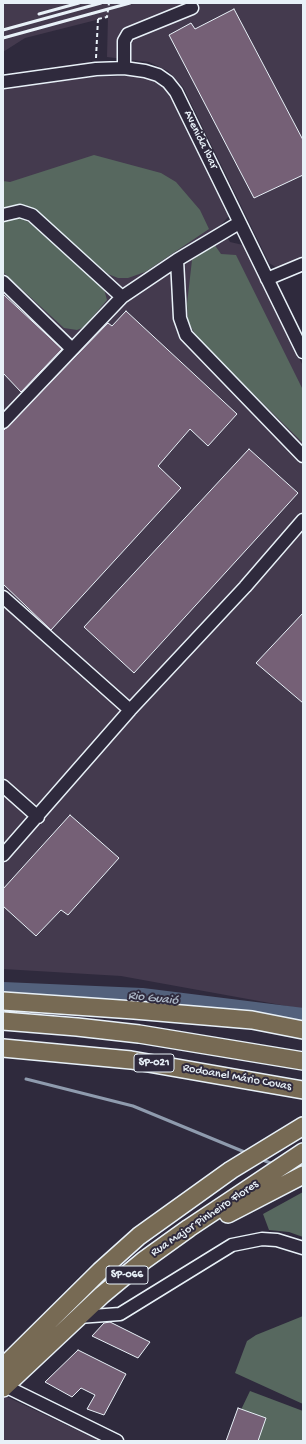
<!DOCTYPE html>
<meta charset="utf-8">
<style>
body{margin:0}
#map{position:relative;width:306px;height:1444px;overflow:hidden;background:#2f2a3d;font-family:"Gochi Hand",sans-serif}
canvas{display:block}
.frame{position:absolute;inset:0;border:4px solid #e8f1f8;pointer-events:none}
</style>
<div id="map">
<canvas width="306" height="1444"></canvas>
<div class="frame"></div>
</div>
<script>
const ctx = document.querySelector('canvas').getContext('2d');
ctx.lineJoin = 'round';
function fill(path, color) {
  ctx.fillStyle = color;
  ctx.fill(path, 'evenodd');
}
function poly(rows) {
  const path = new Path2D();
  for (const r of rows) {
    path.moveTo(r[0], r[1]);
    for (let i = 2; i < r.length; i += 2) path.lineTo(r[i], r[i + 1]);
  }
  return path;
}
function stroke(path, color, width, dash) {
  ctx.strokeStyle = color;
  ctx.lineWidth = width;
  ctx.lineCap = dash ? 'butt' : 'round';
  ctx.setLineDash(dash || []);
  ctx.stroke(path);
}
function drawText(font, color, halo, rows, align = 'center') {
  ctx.font = font + ' "Gochi Hand",sans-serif';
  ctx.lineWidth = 4;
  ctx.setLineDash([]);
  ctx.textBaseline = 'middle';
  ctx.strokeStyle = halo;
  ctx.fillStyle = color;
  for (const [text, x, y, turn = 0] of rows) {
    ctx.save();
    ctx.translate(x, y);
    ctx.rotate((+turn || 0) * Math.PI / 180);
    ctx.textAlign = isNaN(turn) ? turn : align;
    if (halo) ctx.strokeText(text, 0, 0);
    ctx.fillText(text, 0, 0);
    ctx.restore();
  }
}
fill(poly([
 [3,3,303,3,303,258,279,269,269,263,183,87,168,71,149,62,107,57,108,17,25,38,3,52],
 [128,76,149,78,162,83,173,98,229,216,221,225,230,242,243,245,303,366,303,1009,121,976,3,969,3,89,92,77],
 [5,1396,100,1441,3,1441,3,1398]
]), '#443a4e');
fill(poly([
 [94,155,161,173,176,182,200,210,209,229,145,272,128,278,118,278,108,274,36,211,25,205,13,205,3,208,3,181,10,182],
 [21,218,32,224,104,289,107,300,84,327,77,330,64,328,3,272,3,222,11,219],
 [214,244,221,254,236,255,303,390,303,443,209,350,196,336,188,321,187,304,192,260],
 [303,1192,303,1237,289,1232,269,1230,263,1214],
 [303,1316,303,1404,235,1373,247,1341,256,1335],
 [250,1391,303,1411,303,1441,226,1441]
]), '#57685f');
stroke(poly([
 [26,1079,133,1106,247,1153],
 [260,1159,273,1164]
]), '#8f9bae', 3);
stroke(poly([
 [3,991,142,997,303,1017]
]), '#53617c', 18);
const building = poly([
 [234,9,303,140,303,175,254,198,169,35,191,23,195,29,234,9],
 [3,294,62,349,21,392,3,373,3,294],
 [126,311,237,414,208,446,190,429,158,466,181,488,51,630,3,584,3,431,108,323,112,326,126,311],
 [249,449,298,493,134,673,84,627,249,449],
 [303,613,303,703,256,663,303,613],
 [70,815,119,858,68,915,61,910,36,936,3,906,3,889,70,815],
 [110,1322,150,1342,138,1358,92,1336,104,1323,110,1322],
 [78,1350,126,1374,104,1415,87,1409,95,1395,81,1388,72,1397,45,1382,78,1350],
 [238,1408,266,1418,258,1441,226,1441,238,1408]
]);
fill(building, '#756076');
stroke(building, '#e8f1f8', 1);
const minor = poly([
 [124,68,124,41,128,34,192,8],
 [3,82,96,69,124,68,145,71,158,75,168,82,176,92,303,352],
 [3,215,20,211,32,215,122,297,177,260,239,223],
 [177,260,180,318,186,335,303,456],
 [267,279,303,264],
 [3,282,72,349],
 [3,422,122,297],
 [3,597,130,710],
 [3,786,38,817],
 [3,855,130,710,245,587,303,520],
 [78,1317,120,1314,232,1245,262,1239,277,1240,303,1248],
 [5,1386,117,1441]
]);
const highway = poly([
 [3,1001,134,1010,252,1020,303,1030],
 [3,1021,77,1027,139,1034,303,1061],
 [3,1048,131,1060,303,1090],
 [228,1214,303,1175],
 [3,1367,100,1271,139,1236,231,1170,303,1126],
 [3,1388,102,1295,143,1261,189,1228,303,1152]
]);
stroke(minor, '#e8f1f8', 15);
stroke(highway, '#e8f1f8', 20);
stroke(poly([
 [96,58,98,19]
]), '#e8f1f8', 2, [4, 3]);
stroke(minor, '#2f2a3d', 12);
stroke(highway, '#776a54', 17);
stroke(poly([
 [39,14,79,3],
 [3,30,101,3],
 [3,38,130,3]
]), '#e8f1f8', 3);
stroke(poly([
 [98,19,107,17,109,3]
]), '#e8f1f8', 2, [4, 3]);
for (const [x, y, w] of [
 [154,1063,40],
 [127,1275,42]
]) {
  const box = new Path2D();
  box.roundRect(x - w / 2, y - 9, w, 18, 3);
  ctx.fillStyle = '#2f2a3d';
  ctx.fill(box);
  stroke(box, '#e8f1f8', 1);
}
drawText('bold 11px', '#e8f1f8', null, [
 ["SP-021",154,1063],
 ["SP-066",127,1275]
]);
drawText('12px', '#e8f1f8', '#2f2a3d', [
 ["Avenida Ibar",200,140,64],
 ["Rodoanel Mário Covas",237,1078,10],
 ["Rua Major Pinheiro Flores",205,1219,-34]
]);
drawText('italic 13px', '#acb7c6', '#2f2a3d', [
 ["Rio Guaió",153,999,6]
]);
</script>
